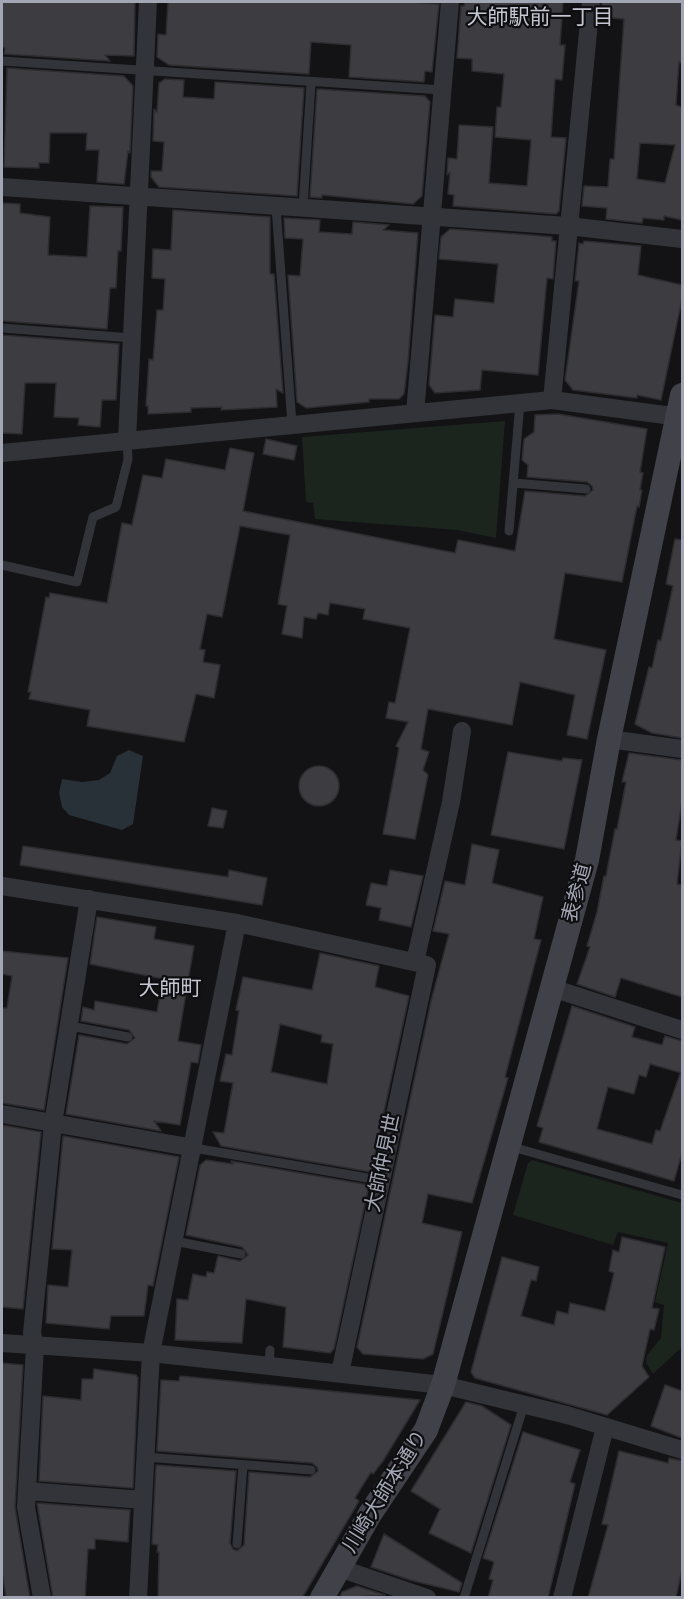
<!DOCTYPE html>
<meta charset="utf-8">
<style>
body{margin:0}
#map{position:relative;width:684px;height:1599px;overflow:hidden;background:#131214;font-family:"Roboto Condensed",sans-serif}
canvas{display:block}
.frame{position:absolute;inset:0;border:3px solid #a3a7b5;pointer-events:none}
</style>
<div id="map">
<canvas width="684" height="1599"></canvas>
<div class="frame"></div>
</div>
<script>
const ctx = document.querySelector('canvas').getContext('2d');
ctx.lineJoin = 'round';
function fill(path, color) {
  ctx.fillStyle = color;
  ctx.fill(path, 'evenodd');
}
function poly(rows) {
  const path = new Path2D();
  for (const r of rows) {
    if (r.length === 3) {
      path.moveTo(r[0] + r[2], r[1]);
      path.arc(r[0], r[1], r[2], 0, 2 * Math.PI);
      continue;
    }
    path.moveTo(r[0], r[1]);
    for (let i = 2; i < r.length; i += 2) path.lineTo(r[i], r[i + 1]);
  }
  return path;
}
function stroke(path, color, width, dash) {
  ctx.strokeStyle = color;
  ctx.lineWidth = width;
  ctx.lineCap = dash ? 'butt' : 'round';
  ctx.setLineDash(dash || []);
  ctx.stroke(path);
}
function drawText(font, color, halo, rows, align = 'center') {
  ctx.font = font + ' "Roboto Condensed","Noto Sans JP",sans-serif';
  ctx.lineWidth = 4.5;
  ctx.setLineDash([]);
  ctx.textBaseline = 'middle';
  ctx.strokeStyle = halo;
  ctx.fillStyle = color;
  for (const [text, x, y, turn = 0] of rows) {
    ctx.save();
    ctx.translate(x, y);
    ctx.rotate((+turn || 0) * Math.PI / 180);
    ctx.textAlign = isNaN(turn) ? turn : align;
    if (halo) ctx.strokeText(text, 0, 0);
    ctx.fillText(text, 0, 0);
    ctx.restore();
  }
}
fill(poly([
 [505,421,496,538,457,530,315,519,313,503,306,502,302,437],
 [532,1160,682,1203,682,1347,653,1374,646,1363,647,1355,661,1338,664,1305,655,1302,668,1243,618,1232,613,1245,513,1215,528,1163]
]), '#1c241e');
fill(poly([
 [129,750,143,756,133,824,122,830,69,815,62,807,59,793,62,779,82,782,99,780,110,773,117,756]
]), '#283038');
const building = poly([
 [2,2,135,2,134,56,105,55,110,61,4,54,5,48,2,47,2,2],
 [168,2,412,2,439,4,432,72,425,71,424,82,349,77,351,45,311,42,309,74,169,65,157,57,158,34,166,35,168,2],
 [465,2,563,2,560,45,565,45,562,80,555,79,551,137,566,138,559,211,556,214,453,206,454,195,448,194,450,172,447,175,448,158,457,159,459,125,493,127,489,183,527,186,531,140,495,137,497,107,501,107,504,74,472,71,472,59,457,58,461,6,464,6,465,2],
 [602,2,682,2,682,63,679,62,676,105,682,107,682,220,664,216,664,220,643,218,642,223,606,219,607,208,582,206,584,186,608,187,610,159,614,159,624,19,601,17,602,2],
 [640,143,675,145,665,183,637,179,640,143],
 [7,68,124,76,133,86,130,153,128,151,124,184,97,182,99,150,86,150,87,133,50,133,49,163,39,163,39,168,4,167,7,68],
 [165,79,184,80,183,97,214,99,215,82,304,88,297,196,159,187,151,177,151,171,162,171,164,142,153,141,154,109,157,112,159,83,165,79],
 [317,89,425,96,430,102,422,196,413,204,322,195,322,198,310,197,317,89],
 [2,203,20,204,20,213,50,217,48,255,87,257,90,206,123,207,121,251,118,251,116,288,110,288,107,329,2,321,2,203],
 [173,210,270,217,270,274,274,274,283,393,276,389,277,407,221,410,222,407,191,408,191,412,148,414,148,406,146,406,149,359,153,360,157,310,163,310,165,279,152,278,153,249,171,250,173,210],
 [284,218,320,220,319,232,352,234,353,222,389,225,383,230,418,233,408,362,404,394,399,399,369,399,369,402,306,408,297,402,288,275,300,276,303,239,285,238,284,218],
 [450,229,531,235,552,237,552,241,556,241,553,279,547,278,538,375,482,370,480,390,435,393,429,385,435,315,453,317,455,299,494,303,498,264,439,259,441,237,450,229],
 [584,241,641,246,638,275,682,285,682,299,661,400,637,395,637,398,573,390,565,380,579,281,575,281,579,243,583,244,584,241],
 [2,335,119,344,116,400,102,400,100,427,78,425,79,418,54,417,56,383,25,383,22,434,2,433,2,335],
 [558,414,647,429,640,472,643,473,640,490,642,490,639,507,637,506,622,582,565,573,554,639,606,650,587,739,567,735,575,695,520,682,512,725,428,709,421,749,429,752,423,770,428,775,415,839,383,834,399,748,396,746,408,722,386,718,389,702,395,703,410,628,363,619,365,609,330,603,328,615,318,613,316,619,304,617,302,638,282,634,287,606,278,604,290,535,240,526,222,617,207,614,200,649,205,650,203,662,220,665,214,698,196,694,184,742,87,726,90,710,29,699,31,692,28,692,46,597,49,598,50,593,107,603,122,523,132,525,143,475,162,478,166,459,225,470,230,448,254,453,243,511,455,553,458,540,515,551,525,491,585,496,593,490,592,486,587,482,527,477,528,465,522,460,524,439,534,432,535,415,558,414],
 [266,439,297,446,294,460,263,454,266,439],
 [675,539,682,540,682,738,652,733,635,724,649,667,652,668,658,640,661,641,673,586,666,584,675,539],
 [508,752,562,761,563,758,582,760,564,849,491,835,508,752],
 [629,753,682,760,682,802,676,840,682,841,677,884,682,885,682,997,621,978,615,997,577,984,590,947,587,946,597,912,604,876,606,876,615,829,617,829,626,782,622,782,629,753],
 [319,786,20],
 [212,808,227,811,223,828,208,826,212,808],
 [472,844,499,850,492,883,543,897,534,939,541,940,505,1077,508,1078,472,1203,428,1194,422,1223,462,1232,433,1354,423,1359,363,1354,357,1347,431,1001,449,934,433,931,445,881,465,885,472,844],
 [23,846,228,877,229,870,267,878,262,905,20,865,23,846],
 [390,870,423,876,411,927,379,920,381,908,366,905,371,883,387,886,390,870],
 [97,917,156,927,154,939,194,946,178,1041,201,1045,198,1063,191,1062,180,1125,154,1121,161,1131,66,1114,79,1035,127,1044,135,1038,129,1030,81,1021,83,1007,94,1010,95,1001,157,1012,163,979,90,964,97,917],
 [2,951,68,958,44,1110,2,1103,2,1008,7,1008,12,976,2,974,2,951],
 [320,953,379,966,375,987,409,996,371,1172,221,1146,213,1132,224,1133,233,1083,220,1081,226,1054,232,1055,239,1011,236,1010,243,977,312,990,320,953],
 [280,1024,322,1035,321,1042,333,1044,327,1084,271,1072,280,1024],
 [572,1006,635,1027,632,1037,662,1045,665,1036,682,1041,682,1073,650,1064,646,1077,639,1075,634,1094,608,1087,597,1129,652,1144,656,1130,660,1131,680,1074,682,1075,682,1153,674,1181,539,1142,543,1128,537,1126,572,1006],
 [2,1125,41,1132,23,1309,2,1307,2,1125],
 [63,1136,179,1157,153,1286,148,1285,144,1316,111,1316,109,1329,46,1323,48,1285,68,1287,72,1250,52,1249,63,1136],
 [206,1160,233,1164,231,1161,369,1185,334,1349,330,1353,283,1347,286,1307,246,1299,242,1343,175,1340,177,1299,188,1300,193,1274,206,1277,207,1272,214,1273,218,1256,240,1261,248,1255,242,1247,186,1235,200,1165,206,1160],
 [622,1237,665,1247,652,1308,659,1309,654,1330,650,1329,642,1366,649,1377,607,1415,475,1378,471,1372,502,1257,539,1267,536,1281,531,1280,521,1316,554,1325,557,1311,568,1314,570,1303,605,1311,614,1273,609,1271,613,1250,619,1252,622,1237],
 [2,1363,23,1365,15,1507,30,1598,6,1598,2,1572,2,1363],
 [94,1369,136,1375,138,1378,133,1488,39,1481,43,1396,81,1400,82,1379,93,1379,94,1369],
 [180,1376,420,1400,383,1461,373,1474,371,1472,355,1498,359,1501,302,1598,158,1598,159,1552,157,1552,158,1545,152,1544,156,1465,236,1471,230,1543,233,1549,237,1551,244,1545,249,1472,310,1477,318,1471,317,1467,312,1463,157,1451,161,1380,179,1381,180,1376],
 [665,1385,682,1391,682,1438,651,1426,665,1385],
 [466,1402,482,1406,511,1425,471,1553,429,1533,440,1509,411,1491,466,1402],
 [523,1432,580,1450,570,1482,575,1484,548,1598,488,1598,493,1580,489,1579,494,1562,483,1558,523,1432],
 [619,1451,668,1463,669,1458,682,1461,682,1569,676,1598,588,1598,608,1525,602,1524,619,1451],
 [37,1503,130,1510,128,1542,95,1539,95,1549,88,1549,85,1598,53,1598,37,1503],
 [384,1534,462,1583,459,1592,410,1580,371,1567,384,1534],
 [357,1586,385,1595,339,1598,342,1592,357,1586]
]);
fill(building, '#3c3c41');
stroke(building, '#2d2c30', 1.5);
stroke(poly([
 [2,61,442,90],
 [276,207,292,424],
 [303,207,311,83],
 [2,328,132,338],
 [514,483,586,489],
 [509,531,520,403],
 [2,565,77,582,93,517,116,507,128,459,127,440],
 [70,1026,128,1037],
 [509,1146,682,1195],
 [194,1148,379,1180],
 [174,1241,241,1254],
 [269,1366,270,1350],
 [146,1457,311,1470],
 [237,1544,243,1465],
 [464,1598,524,1405]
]), '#333439', 9);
stroke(poly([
 [2,187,568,226,682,239],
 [552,400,591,2],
 [415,413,450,2],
 [127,440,148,2],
 [2,453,552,400,665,415,682,414],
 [609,739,682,749],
 [2,886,237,923,427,965,340,1373],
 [415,962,451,802,462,731],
 [552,988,682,1030],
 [2,1114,194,1148],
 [2,1343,151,1353,443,1385,567,1415,682,1450],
 [27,1491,143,1500],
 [339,1568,427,1598],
 [42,1598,26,1507,35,1346,32,1333,53,1124,89,899],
 [138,1598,151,1353,237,923],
 [562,1598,605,1427]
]), '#333439', 18);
stroke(poly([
 [322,1598,370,1514,426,1430,443,1385,587,860,609,739,682,395]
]), '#414249', 24);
drawText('20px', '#a3a7b5', '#0e0d0f', [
 ["表参道",578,893,-75],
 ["大師仲見世",384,1163,-78],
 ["川崎大師本通り",386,1492,-58]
]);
drawText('21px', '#c4c7d1', '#0e0d0f', [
 ["大師駅前一丁目",540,19],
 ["大師町",170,990]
]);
</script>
